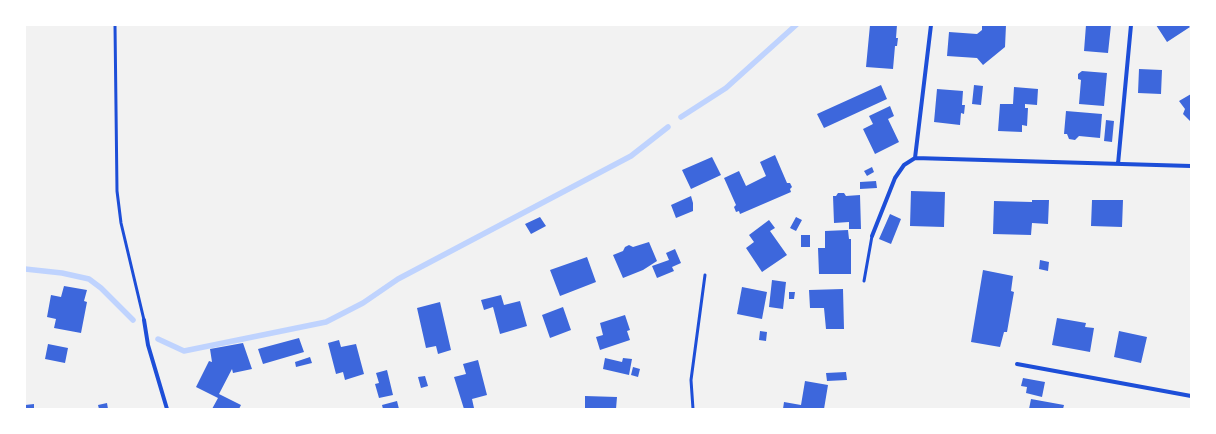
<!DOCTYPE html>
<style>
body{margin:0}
#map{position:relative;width:1216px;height:434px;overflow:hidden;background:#f2f2f2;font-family:"Fira Sans Condensed",sans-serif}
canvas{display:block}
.frame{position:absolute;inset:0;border:26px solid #fff;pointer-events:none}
</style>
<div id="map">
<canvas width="1216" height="434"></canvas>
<div class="frame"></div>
</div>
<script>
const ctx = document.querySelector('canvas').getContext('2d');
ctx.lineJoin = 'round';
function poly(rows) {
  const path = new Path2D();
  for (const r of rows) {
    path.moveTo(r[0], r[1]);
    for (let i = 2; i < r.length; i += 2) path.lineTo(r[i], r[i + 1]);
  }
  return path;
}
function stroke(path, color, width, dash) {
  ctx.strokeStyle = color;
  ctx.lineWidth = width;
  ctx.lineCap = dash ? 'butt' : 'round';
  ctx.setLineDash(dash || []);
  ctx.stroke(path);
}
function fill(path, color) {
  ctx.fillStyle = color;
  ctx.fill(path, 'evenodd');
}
stroke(poly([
 [681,117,726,88,796,25],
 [25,269,62,273,89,279,101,288,133,320],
 [158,339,184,351,326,322,363,303,398,279,631,156,668,127]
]), '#bfd3fe', 5.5);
fill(poly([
 [870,25,897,25,896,38,898,38,897,46,895,46,893,69,866,67],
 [982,25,1006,25,1005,47,983,65,977,58,947,56,949,32,977,34,982,30],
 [1086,25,1111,25,1108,53,1084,51],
 [1156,25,1188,25,1190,27,1167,42],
 [1139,69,1162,70,1161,94,1138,93],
 [1082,71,1107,73,1104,106,1079,104,1081,80,1078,79,1078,74],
 [881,85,887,99,824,128,817,114],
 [974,85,983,86,981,105,972,104],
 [1014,87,1038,89,1037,105,1025,104,1025,108,1028,108,1027,126,1022,125,1022,132,998,131,1000,104,1013,104],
 [937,89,963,91,962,105,965,105,964,114,961,113,960,125,934,122],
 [1191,94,1191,122,1183,114,1185,109,1179,101],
 [890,106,894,116,888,119,899,142,875,154,863,129,873,124,869,116],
 [1066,111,1102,114,1100,138,1079,136,1075,140,1069,139,1067,134,1064,134],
 [1106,120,1114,121,1112,142,1104,141],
 [775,155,787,183,790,183,792,187,790,189,791,192,740,214,739,211,736,212,734,207,736,205,724,178,739,171,746,186,766,176,760,162],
 [712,157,721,175,691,189,682,170],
 [872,167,874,172,867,176,864,171],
 [876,181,877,188,860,189,860,182],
 [911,191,945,192,944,227,910,226],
 [838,193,844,193,846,196,860,195,861,229,849,229,849,222,834,223,833,196,836,196],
 [691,196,693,203,693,211,676,218,671,205],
 [1032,200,1049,200,1048,224,1032,223,1031,235,993,234,994,201,1032,202],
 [1092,200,1123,200,1122,227,1091,226],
 [890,214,901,219,891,244,879,239],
 [540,217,546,226,531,234,525,224],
 [796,217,802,220,796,231,790,228],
 [769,220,775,228,770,231,787,255,762,272,746,248,754,242,749,235],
 [848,230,849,239,851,239,851,274,819,274,818,248,825,248,825,231],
 [801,235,810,235,810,247,801,247],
 [649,242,657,261,643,270,623,278,613,255,623,251,625,247,629,245,633,247],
 [675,249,681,263,672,267,674,271,657,278,652,266,669,260,666,253],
 [587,257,596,282,560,296,550,270],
 [1040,260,1049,262,1048,271,1039,269],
 [983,270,1013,276,1011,291,1014,292,1007,332,1004,332,1000,347,971,342],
 [772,280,786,282,783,309,769,307],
 [64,286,87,290,84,301,87,302,81,333,54,328,56,319,47,317,51,295,61,297],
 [742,287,767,292,762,319,737,314],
 [843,289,844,329,826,329,824,308,810,308,809,290],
 [789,292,795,292,794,299,789,299],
 [501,295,504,305,520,301,527,326,500,334,493,307,484,310,481,300],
 [440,302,451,350,438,354,436,346,426,348,417,308],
 [563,307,571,330,550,338,542,315],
 [625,315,630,330,627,331,630,340,600,350,596,337,603,335,600,323],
 [1057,318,1086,323,1085,327,1094,328,1090,352,1052,345],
 [760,331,767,332,766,341,759,340],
 [1119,331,1147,337,1141,363,1114,357],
 [299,338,304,352,263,364,258,349],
 [339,340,341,347,356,344,364,374,345,380,343,372,336,374,328,343],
 [243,343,252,369,233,373,232,369,219,394,241,405,239,409,212,409,218,398,196,387,209,361,212,362,210,349],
 [48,344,68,348,65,363,45,359],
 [310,357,312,363,296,367,295,362],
 [605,358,622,362,623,358,632,359,629,375,603,369],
 [478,360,487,395,472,399,474,408,464,409,454,377,466,374,463,364],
 [633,367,640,369,638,377,631,375],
 [387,370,393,395,379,398,375,384,379,383,376,373],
 [846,372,847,380,827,381,826,373],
 [425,376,428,386,421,388,418,377],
 [1023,378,1045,382,1042,397,1026,393,1027,387,1021,386],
 [805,381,828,385,824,409,783,409,784,402,801,405],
 [585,396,617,397,616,409,585,409],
 [1031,399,1064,405,1063,409,1029,409],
 [397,401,399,409,383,409,382,405],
 [107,403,108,409,99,409,98,405],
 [34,404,34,409,25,409,25,405]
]), '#3d67dc');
stroke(poly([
 [115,25,117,191,121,223,144,320],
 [864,281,872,236],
 [693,409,691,380,705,275]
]), '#1d4ed8', 3);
stroke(poly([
 [915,158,1191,166],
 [1118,164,1131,25],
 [872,236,895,178,904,165,915,158,931,25],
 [144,320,148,345,167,409],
 [1017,364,1191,396]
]), '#1d4ed8', 4);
</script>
